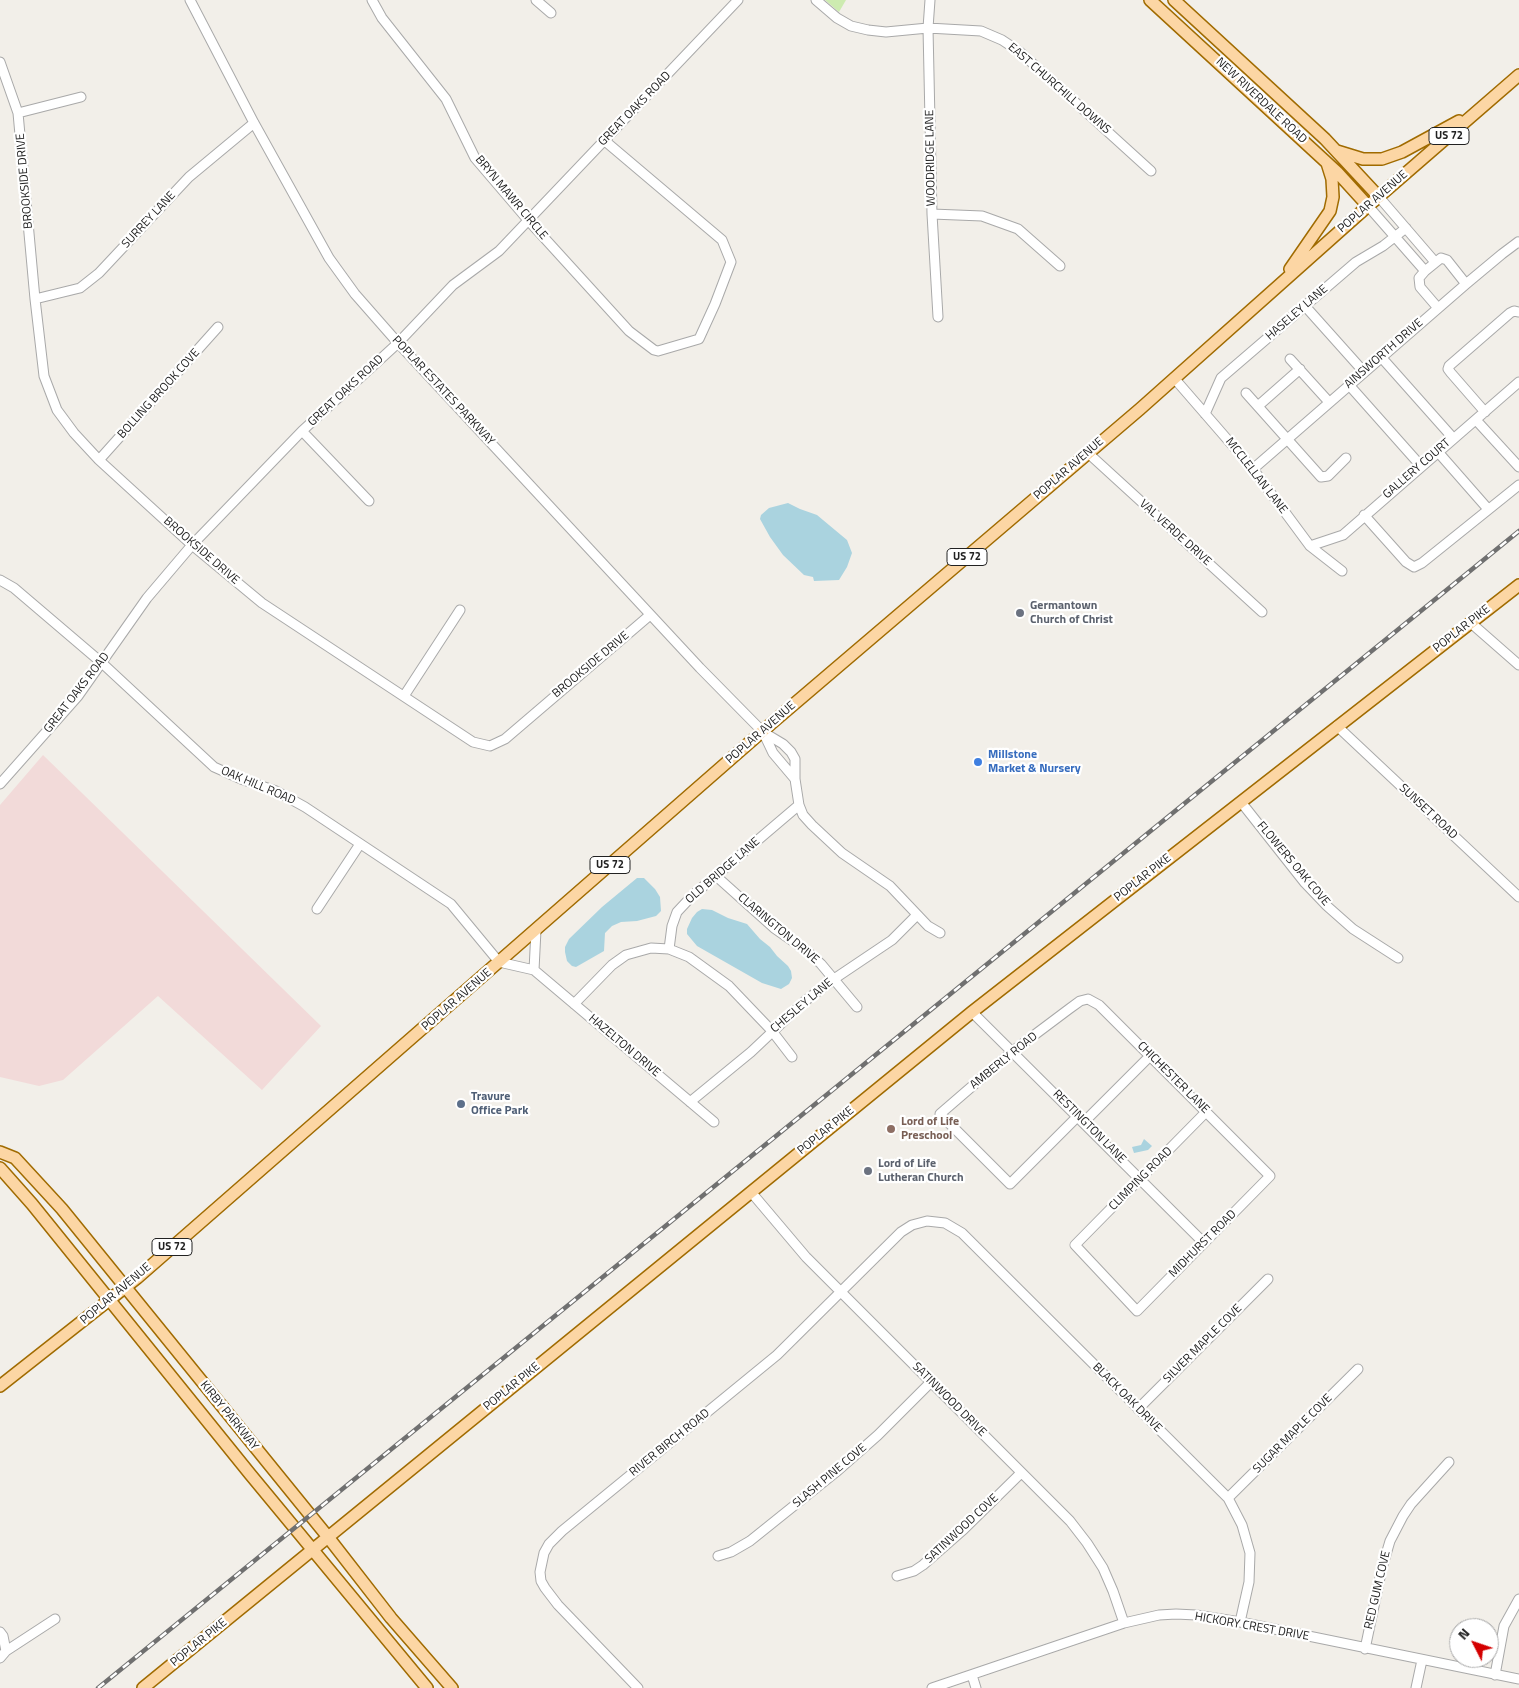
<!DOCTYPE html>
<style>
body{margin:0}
#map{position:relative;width:1519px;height:1688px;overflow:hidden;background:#f2efe9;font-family:"Titillium Web",sans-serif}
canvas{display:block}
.north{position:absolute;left:1449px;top:1618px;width:50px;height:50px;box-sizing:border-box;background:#fff;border:1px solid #a7a7a7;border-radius:50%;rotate:311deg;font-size:14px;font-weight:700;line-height:20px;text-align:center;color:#222}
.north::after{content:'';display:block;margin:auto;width:18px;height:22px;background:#d40000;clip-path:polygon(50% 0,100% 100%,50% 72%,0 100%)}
</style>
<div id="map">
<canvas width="1519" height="1688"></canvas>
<div class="north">N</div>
</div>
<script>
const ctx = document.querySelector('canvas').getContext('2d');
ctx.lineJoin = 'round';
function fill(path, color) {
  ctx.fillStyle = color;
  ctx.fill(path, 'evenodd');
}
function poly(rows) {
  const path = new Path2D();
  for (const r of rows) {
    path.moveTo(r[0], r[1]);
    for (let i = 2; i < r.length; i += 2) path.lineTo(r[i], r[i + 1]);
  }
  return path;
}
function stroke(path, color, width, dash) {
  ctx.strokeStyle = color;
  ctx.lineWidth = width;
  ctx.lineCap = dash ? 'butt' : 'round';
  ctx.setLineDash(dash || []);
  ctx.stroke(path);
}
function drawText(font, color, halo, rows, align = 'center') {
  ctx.font = font + ' "Titillium Web",sans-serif';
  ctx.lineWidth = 4.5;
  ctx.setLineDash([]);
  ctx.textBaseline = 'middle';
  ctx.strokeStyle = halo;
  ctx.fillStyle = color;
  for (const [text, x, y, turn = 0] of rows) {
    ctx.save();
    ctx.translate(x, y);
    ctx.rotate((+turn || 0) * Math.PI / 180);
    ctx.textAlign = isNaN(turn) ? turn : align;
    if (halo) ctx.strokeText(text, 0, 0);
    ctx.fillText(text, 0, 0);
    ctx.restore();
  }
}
fill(poly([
 [43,755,321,1026,262,1090,158,996,63,1080,39,1086,0,1077,0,805]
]), '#f2dad9');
fill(poly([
 [825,0,846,0,839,12]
]), '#cdebb0');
fill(poly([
 [788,503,800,509,817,515,847,540,852,553,847,567,839,580,814,581,813,577,804,575,783,555,770,537,760,519,761,515,769,508],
 [637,878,644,878,655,889,660,897,661,911,656,916,637,921,621,922,612,926,605,933,604,951,576,967,572,966,567,961,565,952,565,947,569,939,602,907],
 [702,909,712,910,728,918,747,924,760,939,770,947,777,956,788,966,791,971,792,978,789,984,781,989,762,983,697,946,687,934,687,929,692,918,697,912],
 [1144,1139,1152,1146,1148,1150,1134,1153,1132,1147,1141,1145]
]), '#aad3df');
const minor = poly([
 [190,0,254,123,329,258,355,294,398,343,700,668,763,732,783,744,791,752,795,759,795,779,799,805,803,815,812,825,842,853,890,886,928,926,940,933],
 [372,0,382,18,446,99,475,158,528,220,629,331,654,350,658,351,699,339,715,304,731,262,722,240,605,141],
 [536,0,551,13],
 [816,0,837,18,851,26,868,30,886,32,928,28,981,31,1002,40,1020,52,1151,171],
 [930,0,928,28,932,214,938,317],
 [0,62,18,113,35,299,44,376,57,410,74,433,99,460,192,545,262,603,473,742,490,746,505,739,650,615],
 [18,113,81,97],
 [1379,197,1435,262],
 [1368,206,1425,271],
 [932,214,982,216,1018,229,1060,266],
 [35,299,80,288,99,273,189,177,254,123],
 [1305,306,1364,372],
 [1438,308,1420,287,1419,278,1425,271,1441,258,1447,260,1466,284],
 [1381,357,1453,438],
 [1290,359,1329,402],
 [1174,378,1253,469,1310,546,1342,571],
 [1349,385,1421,466],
 [1246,393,1321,477,1328,476,1346,458],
 [1258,406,1300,369],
 [1485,412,1451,373,1448,369,1449,366,1510,313,1514,311,1519,312],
 [1205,414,1221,378,1356,262,1383,246,1406,228],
 [1476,420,1519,467],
 [302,431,369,501],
 [1438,452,1488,509],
 [1088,453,1262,612],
 [99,460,218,327],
 [1253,469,1466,284,1502,254,1518,242,1519,243],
 [1364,515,1406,562,1414,567,1422,563,1519,485],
 [1310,546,1343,535,1519,382],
 [0,580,14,588,102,663,214,767,241,779,276,791,305,807,451,904,499,962,534,970,714,1122],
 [1471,623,1519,665],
 [404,696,460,610],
 [1337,726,1519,897],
 [763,732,773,753,795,779],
 [0,784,78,696,147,598,192,545,302,431,398,343,453,285,499,251,738,0],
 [1241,802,1305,883,1327,906,1353,929,1398,958],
 [716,876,774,928,807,951,821,964,857,1007],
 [317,909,360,844],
 [669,949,672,926,677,912,692,896,799,805],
 [534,970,536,930],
 [574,1004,612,965,626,955,651,948,669,949,689,957,729,986,772,1031,792,1057],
 [972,1012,1204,1243],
 [690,1102,751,1052,805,1001,834,979,892,940,917,915],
 [1078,1116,1010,1184,940,1114,1013,1051,1069,1009,1080,1001,1088,999,1099,1005,1270,1176,1137,1311,1075,1245,1206,1112],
 [1084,1122,1150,1056],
 [751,1192,806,1257,1070,1521,1087,1543,1103,1568,1113,1591,1124,1623],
 [1138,1409,1268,1279],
 [1228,1498,1358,1369],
 [718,1556,731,1552,750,1541,836,1472,878,1435,931,1382],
 [897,1576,914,1571,923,1565,964,1529,1021,1473],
 [0,1632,3,1636,6,1651],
 [1365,1649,1382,1568,1390,1541,1403,1516,1411,1504,1449,1462],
 [0,1658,6,1651,55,1619],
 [972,1675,976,1688],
 [1495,1675,1504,1626,1519,1599],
 [638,1688,558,1605,545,1588,541,1581,540,1572,544,1553,549,1544,562,1531,777,1355,901,1232,912,1225,927,1221,945,1223,962,1233,1228,1498,1242,1525,1250,1553,1249,1582,1240,1622],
 [932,1688,1124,1623,1159,1615,1176,1614,1196,1615,1240,1622,1519,1679],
 [1416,1688,1422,1660]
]);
const major = poly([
 [1150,0,1337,172,1368,206],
 [1174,0,1325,139,1379,197],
 [1337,151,1363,159,1382,159,1402,152,1459,121],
 [1290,269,1330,211,1333,197,1332,179,1327,163],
 [0,1152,15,1158,62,1209,328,1537,391,1618,452,1688],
 [0,1168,32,1204,250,1474,427,1688],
 [0,1386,137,1278,773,722,1140,409,1368,206,1519,75],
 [143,1688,972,1012,1519,585]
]);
stroke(minor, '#a9a9a9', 11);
stroke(major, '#a06b00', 14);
stroke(minor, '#fff', 9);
stroke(major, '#fcd6a4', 11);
const rail = poly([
 [98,1688,1519,531]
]);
stroke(rail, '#707070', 4.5);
stroke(rail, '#fff', 2.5, [8]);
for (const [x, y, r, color] of [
 [1020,613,5,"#6b7280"],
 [978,762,5,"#3f7fe0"],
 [461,1104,5,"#5c6f8a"],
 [891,1129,5,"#8d6e63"],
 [868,1171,5,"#6b7280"]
]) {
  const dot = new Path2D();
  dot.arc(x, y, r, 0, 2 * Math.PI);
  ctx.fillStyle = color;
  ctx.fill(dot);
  stroke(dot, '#fff', 2);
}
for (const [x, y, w] of [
 [1449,136,40],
 [967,557,40],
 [610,865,40],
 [172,1247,40]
]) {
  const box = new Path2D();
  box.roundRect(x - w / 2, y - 8.5, w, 17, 4);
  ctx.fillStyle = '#fff';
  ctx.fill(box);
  stroke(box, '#222', 1);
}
drawText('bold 11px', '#222', null, [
 ["US 72",1449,136],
 ["US 72",967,557],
 ["US 72",610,865],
 ["US 72",172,1247]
]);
drawText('12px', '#222', '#fff', [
 ["EAST CHURCHILL DOWNS",1059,89,41],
 ["NEW RIVERDALE ROAD",1261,101,43],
 ["GREAT OAKS ROAD",635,109,-46],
 ["WOODRIDGE LANE",931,158,-91],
 ["BROOKSIDE DRIVE",25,181,-95],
 ["BRYN MAWR CIRCLE",511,198,50],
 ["POPLAR AVENUE",1373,202,-41],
 ["SURREY LANE",149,220,-47],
 ["HASELEY LANE",1297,313,-41],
 ["AINSWORTH DRIVE",1384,354,-41],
 ["GREAT OAKS ROAD",346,391,-43],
 ["POPLAR ESTATES PARKWAY",443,391,47],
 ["BOLLING BROOK COVE",159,394,-48],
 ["POPLAR AVENUE",1069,469,-41],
 ["GALLERY COURT",1417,469,-41],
 ["MCCLELLAN LANE",1256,476,52],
 ["VAL VERDE DRIVE",1175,533,42],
 ["BROOKSIDE DRIVE",201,551,41],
 ["POPLAR PIKE",1462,629,-38],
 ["BROOKSIDE DRIVE",591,665,-40],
 ["GREAT OAKS ROAD",77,693,-52],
 ["POPLAR AVENUE",761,733,-41],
 ["OAK HILL ROAD",258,786,23],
 ["SUNSET ROAD",1428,812,43],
 ["FLOWERS OAK COVE",1293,864,50],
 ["OLD BRIDGE LANE",723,871,-41],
 ["POPLAR PIKE",1143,878,-38],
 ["CLARINGTON DRIVE",778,929,40],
 ["POPLAR AVENUE",457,1000,-41],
 ["CHESLEY LANE",802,1006,-40],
 ["HAZELTON DRIVE",624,1046,40],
 ["AMBERLY ROAD",1004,1061,-39],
 ["CHICHESTER LANE",1173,1078,45],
 ["RESTINGTON LANE",1089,1127,45],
 ["POPLAR PIKE",826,1131,-39],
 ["CLIMPING ROAD",1141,1179,-45],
 ["MIDHURST ROAD",1203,1244,-45],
 ["POPLAR AVENUE",116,1294,-40],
 ["SILVER MAPLE COVE",1203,1344,-45],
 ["POPLAR PIKE",512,1387,-39],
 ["BLACK OAK DRIVE",1127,1398,45],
 ["SATINWOOD DRIVE",949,1400,45],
 ["KIRBY PARKWAY",229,1416,51],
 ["SUGAR MAPLE COVE",1293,1434,-45],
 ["RIVER BIRCH ROAD",670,1443,-39],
 ["SLASH PINE COVE",830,1476,-40],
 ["SATINWOOD COVE",962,1529,-43],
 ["RED GUM COVE",1378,1590,-77],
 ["HICKORY CREST DRIVE",1252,1627,10],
 ["POPLAR PIKE",199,1643,-39]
]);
drawText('bold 12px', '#5b616d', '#fff', [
 ["Germantown",1030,606],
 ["Church of Christ",1030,620],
 ["Lord of Life",878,1164],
 ["Lutheran Church",878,1178]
], 'left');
drawText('bold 12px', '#366cbe', '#fff', [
 ["Millstone",988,755],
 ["Market & Nursery",988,769]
], 'left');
drawText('bold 12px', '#4e5e75', '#fff', [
 ["Travure",471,1097],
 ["Office Park",471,1111]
], 'left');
drawText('bold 12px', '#785e54', '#fff', [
 ["Lord of Life",901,1122],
 ["Preschool",901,1136]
], 'left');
</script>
